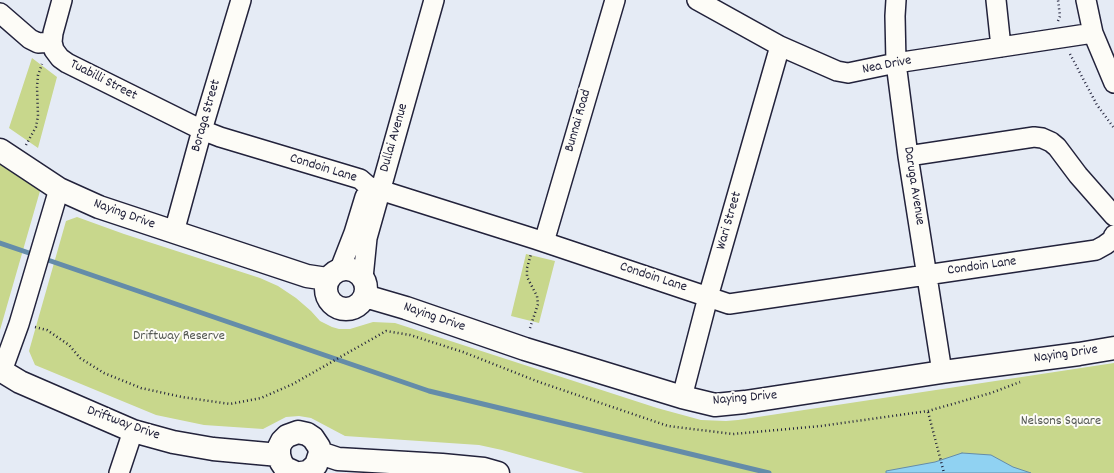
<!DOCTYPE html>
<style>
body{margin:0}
canvas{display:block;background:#e5ebf5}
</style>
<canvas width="1114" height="473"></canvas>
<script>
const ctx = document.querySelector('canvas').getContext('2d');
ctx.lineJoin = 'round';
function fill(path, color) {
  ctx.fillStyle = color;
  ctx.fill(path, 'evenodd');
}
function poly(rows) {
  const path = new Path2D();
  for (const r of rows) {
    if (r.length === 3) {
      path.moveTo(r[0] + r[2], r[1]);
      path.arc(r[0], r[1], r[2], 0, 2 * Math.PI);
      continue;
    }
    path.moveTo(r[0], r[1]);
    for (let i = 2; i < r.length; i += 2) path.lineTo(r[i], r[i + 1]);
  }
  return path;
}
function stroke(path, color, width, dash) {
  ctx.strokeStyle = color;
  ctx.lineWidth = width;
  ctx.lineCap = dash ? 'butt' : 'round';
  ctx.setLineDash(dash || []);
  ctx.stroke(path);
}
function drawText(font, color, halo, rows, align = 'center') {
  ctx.font = font + ' Dekko,sans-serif';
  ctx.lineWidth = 4;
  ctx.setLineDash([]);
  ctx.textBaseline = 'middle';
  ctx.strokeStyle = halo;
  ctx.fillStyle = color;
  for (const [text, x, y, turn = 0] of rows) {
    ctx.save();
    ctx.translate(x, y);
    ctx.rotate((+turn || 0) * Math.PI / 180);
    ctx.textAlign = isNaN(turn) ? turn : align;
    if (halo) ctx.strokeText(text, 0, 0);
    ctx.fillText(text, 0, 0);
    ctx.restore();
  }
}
fill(poly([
 [32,58,57,77,38,148,9,128],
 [0,161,40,191,0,330],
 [77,217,124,234,260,278,278,286,296,298,311,311,320,321,332,327,339,329,350,329,373,322,395,323,657,408,701,420,726,421,738,420,1114,363,1114,473,584,473,502,450,479,445,345,436,311,418,299,416,286,417,263,429,204,425,156,415,35,365,29,351,66,221],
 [526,254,555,261,539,323,511,316]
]), '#c8d78c');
const water = poly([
 [962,453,991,455,1013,467,1031,473,886,473,886,471,935,462,962,453]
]);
fill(water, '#90d2f2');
stroke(water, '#648ca9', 1);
stroke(poly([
 [0,243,35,255],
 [42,258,429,391,769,473]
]), '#648ca9', 5);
const minor = poly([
 [62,0,53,33,52,42,54,50,60,58,67,63,202,130,220,137,360,179,368,186,380,190,535,239,729,304,1096,250,1105,245,1112,240,1114,235],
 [697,0,780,46,837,71,848,73,896,63,1093,33],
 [896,0,895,16,896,63,908,156,942,372],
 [996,0,1001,47],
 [1086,0,1093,33,1114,83],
 [0,13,30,39,38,43,52,42],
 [908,156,1034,137,1042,138,1051,142,1057,147,1078,175,1114,216],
 [174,232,202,130,241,0],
 [544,242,615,0],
 [340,269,354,233,365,197],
 [363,278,367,238,434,0],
 [2,371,19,324,59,189],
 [682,397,708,297,780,46],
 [119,473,133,431]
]);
const tertiary = poly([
 [0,150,59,189,99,207,307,276,327,279],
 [346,289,20],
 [365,296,406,308,525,349,682,397,715,405,745,402,942,372,1079,354,1114,348],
 [0,370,20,382,133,431,173,442,213,449,279,455],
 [320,453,338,459,442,465,484,469,498,473],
 [296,473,285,468,281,462,279,455,279,447,282,441,287,436,298,432,307,434,313,438,319,447,320,453,316,465,308,472,301,473]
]);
stroke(minor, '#22223b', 22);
stroke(tertiary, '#22223b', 25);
stroke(poly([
 [1058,21,1060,16,1058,0],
 [1070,54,1097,105,1114,128],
 [26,145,36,127,38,116,37,87,38,75,42,64],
 [35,327,47,330,69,345,80,358,104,373,141,388,182,397,230,404,261,398,293,384,386,331,410,335,463,352,539,382,668,426,733,434,821,426,928,411,991,393,1020,382],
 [530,328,538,304,537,296,527,277,527,268,531,254],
 [928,412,944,473]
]), '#22223b', 2.5, [1, 3]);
stroke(minor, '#fdfcf7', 19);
stroke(tertiary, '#fdfcf7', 22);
drawText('14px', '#22223b', '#fdfcf7', [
 ["Nea Drive",887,66,-11],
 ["Tuabilli Street",103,81,27],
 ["Boraga Street",207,116,-74],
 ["Bunnai Road",579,121,-74],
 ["Dullai Avenue",395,138,-74],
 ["Condoin Lane",323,169,17],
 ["Daruga Avenue",913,186,81],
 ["Naying Drive",124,215,20],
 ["Wari Street",730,221,-74],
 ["Condoin Lane",982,267,-8],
 ["Condoin Lane",653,278,18],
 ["Naying Drive",434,318,19],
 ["Naying Drive",1066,355,-8],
 ["Naying Drive",745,399,-5],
 ["Driftway Drive",123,424,20]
]);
drawText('14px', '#545853', '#fdfcf7', [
 ["Driftway Reserve",179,337],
 ["Nelsons Square",1061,422]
]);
</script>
